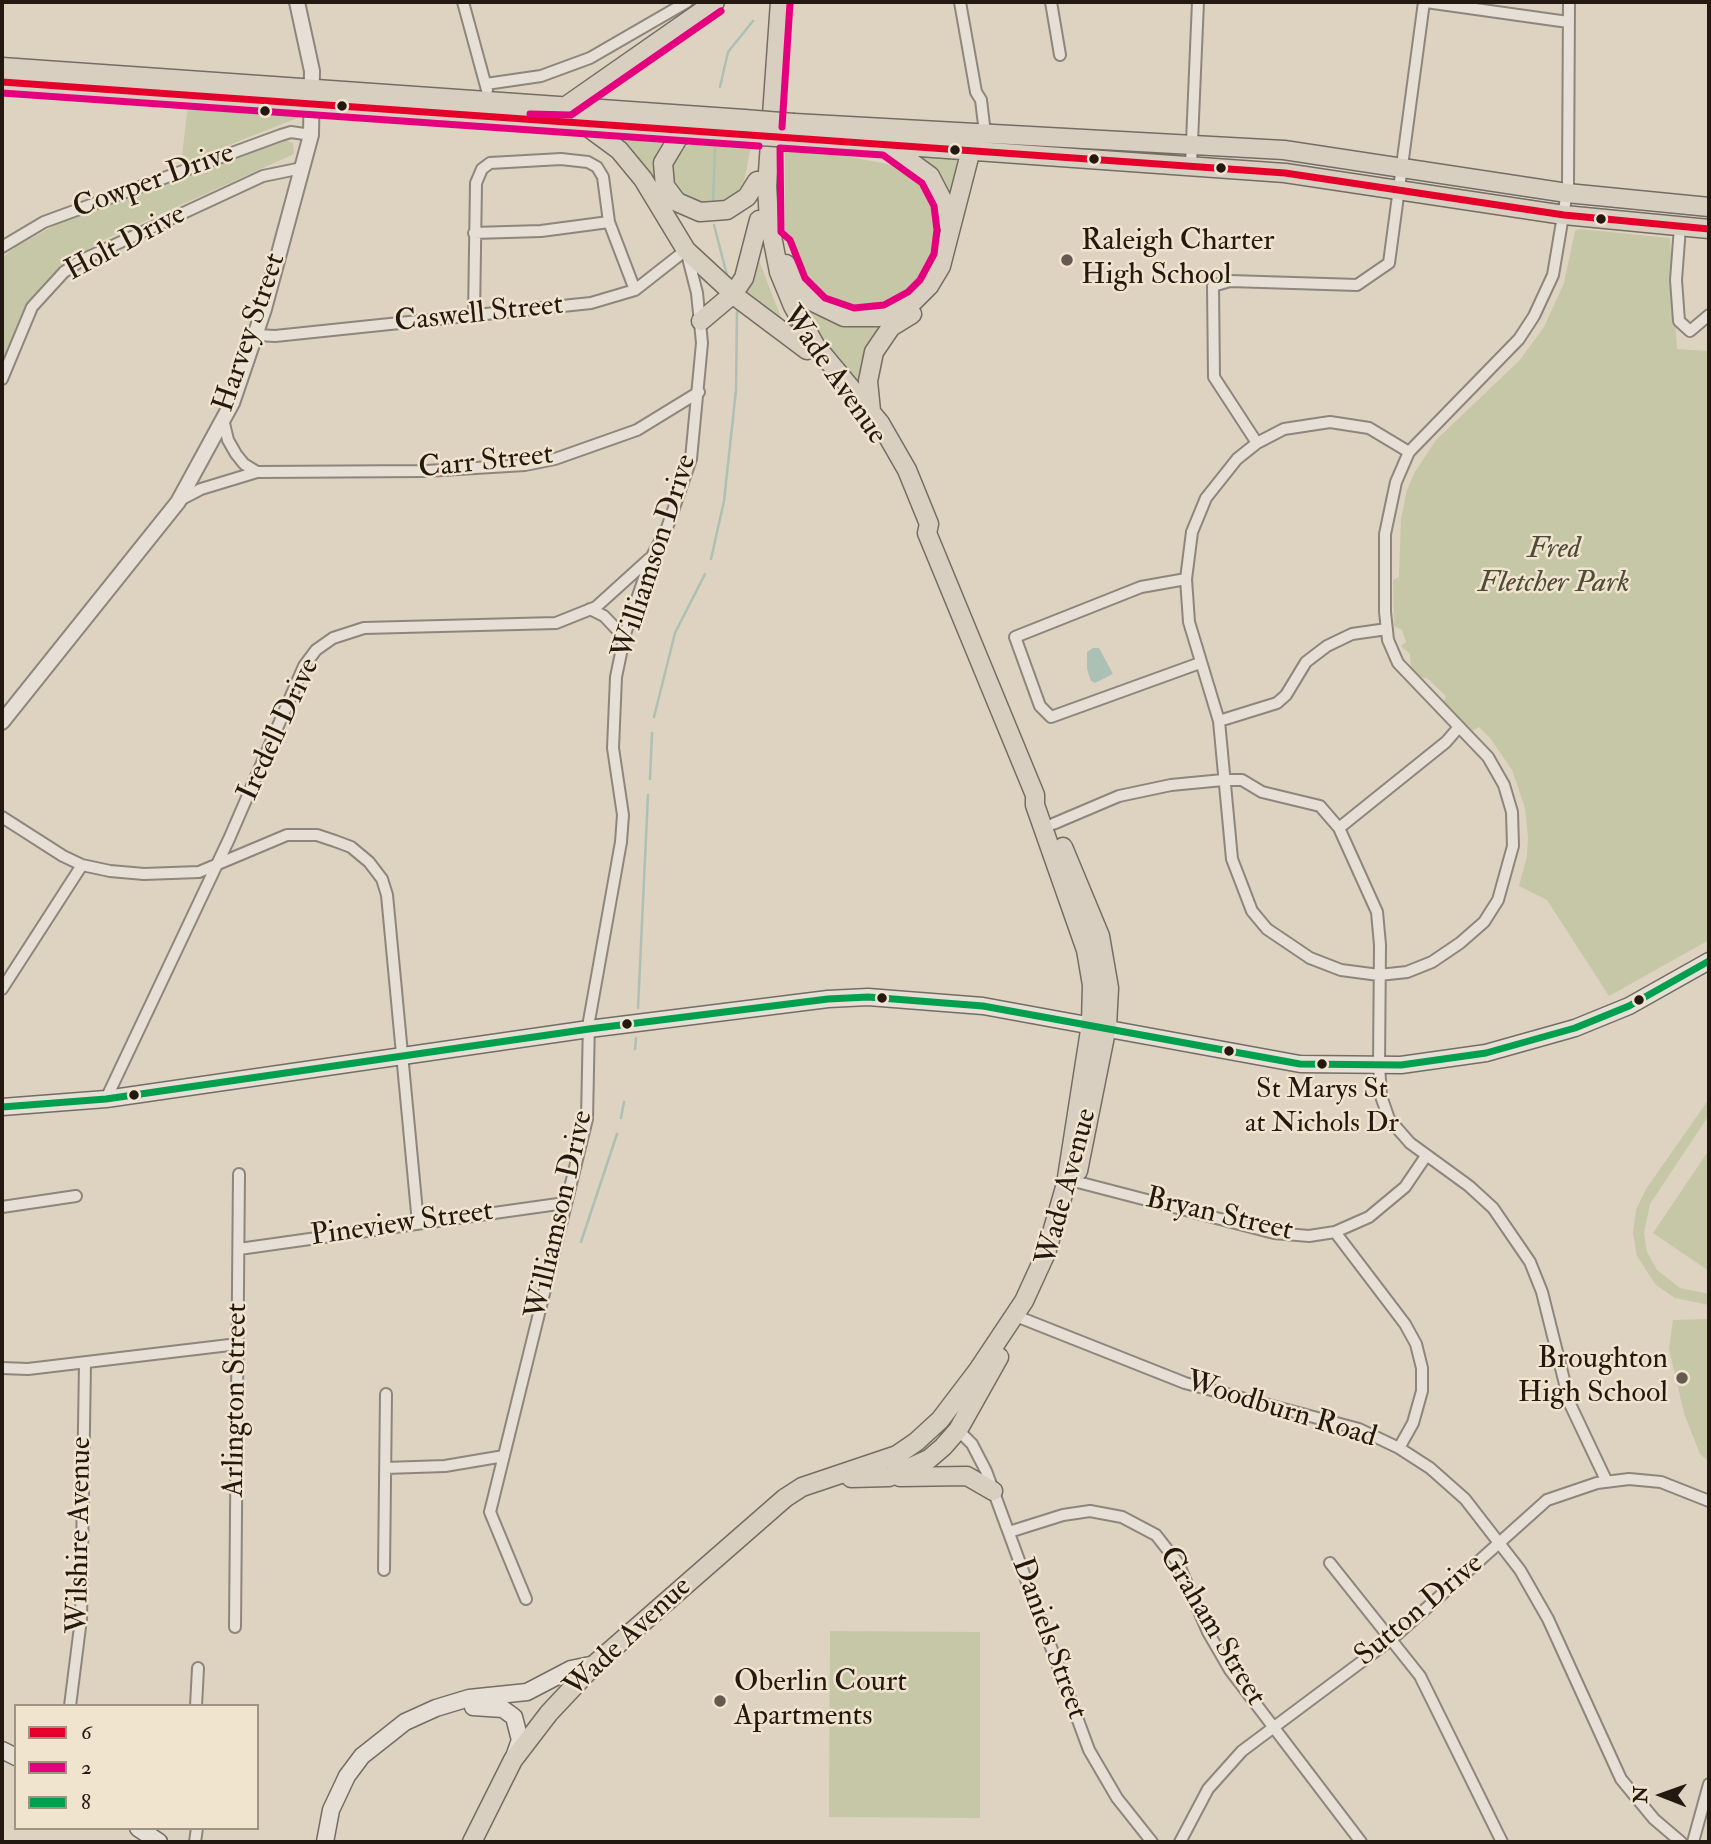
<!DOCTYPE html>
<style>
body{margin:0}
#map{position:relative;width:1711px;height:1844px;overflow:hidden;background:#ded2c1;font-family:"IM FELL Double Pica",serif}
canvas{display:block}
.frame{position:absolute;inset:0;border:4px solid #231911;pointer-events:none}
.legend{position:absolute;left:14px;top:1704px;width:245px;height:126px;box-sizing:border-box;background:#f1e4cf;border:2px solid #9f9383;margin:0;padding:9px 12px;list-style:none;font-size:21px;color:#231911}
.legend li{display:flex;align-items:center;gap:14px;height:35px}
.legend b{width:35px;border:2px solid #9f9383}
.north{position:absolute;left:1627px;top:1760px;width:70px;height:70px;-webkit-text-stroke:5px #f1e4cf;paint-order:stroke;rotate:271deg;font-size:19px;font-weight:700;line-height:28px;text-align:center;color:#231911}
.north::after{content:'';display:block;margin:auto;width:24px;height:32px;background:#231911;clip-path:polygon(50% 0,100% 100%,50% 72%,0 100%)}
</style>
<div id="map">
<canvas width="1711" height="1844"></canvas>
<div class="frame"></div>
<ul class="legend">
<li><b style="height:9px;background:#e4002b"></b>6</li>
<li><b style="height:9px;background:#e5007d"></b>2</li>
<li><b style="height:9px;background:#029f4e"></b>8</li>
</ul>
<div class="north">N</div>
</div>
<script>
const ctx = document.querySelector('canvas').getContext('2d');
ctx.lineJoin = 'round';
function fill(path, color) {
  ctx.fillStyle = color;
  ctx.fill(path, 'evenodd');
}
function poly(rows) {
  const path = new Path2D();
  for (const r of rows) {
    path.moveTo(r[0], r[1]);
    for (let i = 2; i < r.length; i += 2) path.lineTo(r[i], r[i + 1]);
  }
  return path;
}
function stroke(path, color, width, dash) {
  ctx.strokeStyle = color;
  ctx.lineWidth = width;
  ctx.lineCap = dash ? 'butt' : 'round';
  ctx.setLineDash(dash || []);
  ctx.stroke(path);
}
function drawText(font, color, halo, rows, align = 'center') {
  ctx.font = font + ' "IM FELL Double Pica",serif';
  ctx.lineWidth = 5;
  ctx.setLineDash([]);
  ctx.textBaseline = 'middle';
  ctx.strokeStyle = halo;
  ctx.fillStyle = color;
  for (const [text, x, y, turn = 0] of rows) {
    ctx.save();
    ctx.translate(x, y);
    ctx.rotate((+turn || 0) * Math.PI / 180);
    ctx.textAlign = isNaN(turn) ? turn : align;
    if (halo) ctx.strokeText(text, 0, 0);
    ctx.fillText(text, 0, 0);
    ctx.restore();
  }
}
fill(poly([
 [188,105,294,113,300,117,181,164],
 [623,135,666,140,655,160,657,187,622,144],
 [284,140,293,143,294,154,105,239,69,261,42,286,28,305,2,363,2,258,17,246,65,220],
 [700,142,751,146,744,182,736,193,719,203,703,204,686,199,675,189,671,176,672,165,682,148],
 [800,147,897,166,912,171,929,190,942,224,942,240,934,270,899,305,853,315,809,292,808,284,791,253,785,227,785,149,800,150],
 [923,156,958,158,961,162,951,196,922,159],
 [1579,229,1670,238,1677,349,1709,351,1709,940,1609,996,1547,900,1519,886,1527,856,1528,837,1525,808,1512,770,1490,738,1479,727,1472,731,1458,719,1442,705,1446,696,1427,678,1418,678,1411,668,1410,654,1401,646,1406,642,1402,630,1394,626,1393,580,1399,577,1401,519,1407,490,1415,472,1436,440,1520,360,1544,327,1564,283,1575,231],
 [758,258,778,310,786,327,741,297],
 [801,301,895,317,863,387,829,349],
 [1709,1099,1709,1115,1650,1204,1644,1233,1647,1252,1657,1270,1680,1288,1709,1294,1709,1305,1675,1298,1656,1285,1637,1256,1633,1233,1636,1210,1646,1189],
 [1709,1150,1709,1271,1653,1233],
 [1709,1319,1709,1462,1700,1454,1684,1413,1669,1349,1673,1320],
 [830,1631,980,1632,980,1818,829,1817]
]), '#c6c7a7');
fill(poly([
 [1093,648,1099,648,1113,674,1095,683,1091,681,1087,669,1087,652]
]), '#adc0b4');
stroke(poly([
 [791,6,792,2],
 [720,87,728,52,753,21],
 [713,203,715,149],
 [714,225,728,279],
 [711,559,724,501,736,390,737,312],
 [654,717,675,633,705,574],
 [650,779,652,733],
 [638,1008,648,795],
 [635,1049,636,1038],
 [621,1118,624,1102],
 [581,1242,617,1134]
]), '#adc0b4', 2.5);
const minor = poly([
 [463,2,487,90],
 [960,2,976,92,981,100,984,125,982,136],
 [1051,2,1060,55],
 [1426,2,1568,22],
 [486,84,541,76,590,58,687,2],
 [1191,165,1198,2],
 [1680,227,1676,280,1679,321,1690,331,1709,315],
 [474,233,541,231,609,222],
 [2,247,44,222,281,135,291,132,311,135],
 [474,316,476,183,482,169,490,163,561,159,588,162,597,167,603,177,609,222,635,290],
 [257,335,275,336,591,303,635,290,686,250,697,293,702,343,691,459,667,528,651,558,625,634,616,677,613,748,623,815,621,842,589,1021,587,1119,490,1512,526,1599],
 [2,379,32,307,64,272,82,260,263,176,302,168],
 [223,419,228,440,236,454,244,464,257,472],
 [1257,443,1214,377,1213,286,1230,281,1357,285,1389,263,1424,2],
 [1409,452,1369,428,1330,422,1284,429,1257,443,1237,459,1206,498,1192,532,1186,579,1189,622,1219,721,1232,859,1252,911,1267,929,1310,958,1341,970,1379,975,1407,972,1432,962,1460,943,1484,922,1498,900,1513,846,1512,812,1504,785,1488,757,1398,663,1388,640,1385,612,1385,534,1396,482,1409,452,1519,339,1534,316,1553,275,1568,186,1569,2],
 [178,501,201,489,257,472,426,471,525,465,555,459,637,430,699,392],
 [1186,579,1141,587,1015,637,1040,706,1051,717,1200,663],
 [590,609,604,616,624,637],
 [1219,721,1277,703,1286,695,1306,662,1327,646,1352,634,1387,629],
 [2,817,63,856,82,865,110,871,144,874,199,872,287,835,317,835,335,841,351,847,369,862,382,879,387,895,418,1223],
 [1053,824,1119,796,1171,785,1223,780,1242,780,1262,792,1320,806,1339,828,1377,912,1380,945,1379,1065,1381,1096,1389,1119,1410,1143,1469,1186,1493,1208,1530,1262,1542,1292,1570,1404,1606,1480],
 [1339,828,1446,742,1459,727],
 [2,989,82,865],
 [106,1099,229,839,304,666,316,650,333,638,364,628,556,623,596,607,649,559],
 [1066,1179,1274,1233,1309,1236,1335,1232,1369,1217,1405,1187,1426,1156],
 [2,1207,76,1196],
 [1335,1232,1405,1324,1416,1344,1422,1368,1422,1391,1413,1423,1399,1448],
 [239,1249,565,1203],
 [1016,1316,1185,1383,1359,1429,1399,1448,1430,1468,1465,1499,1520,1570,1548,1619,1621,1779,1654,1819,1681,1842],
 [2,1368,28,1369,238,1344],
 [958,1430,972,1444,986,1471,1089,1750,1117,1798,1152,1842],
 [385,1468,445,1466,504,1456],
 [1009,1532,1063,1515,1090,1511,1122,1517,1156,1535,1178,1563,1208,1632,1230,1670,1361,1842],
 [1330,1563,1420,1676,1502,1842],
 [384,1570,386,1394],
 [235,1627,239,1174],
 [70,1706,81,1619,85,1363],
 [196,1706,198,1668],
 [195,1842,197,1828],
 [1180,1842,1208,1789,1242,1751,1392,1639,1547,1500,1597,1483,1629,1479,1661,1482,1709,1501],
 [1693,1842,1709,1784]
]);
const tertiary = poly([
 [2,722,178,502,232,403,264,309,311,135,312,71,297,2]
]);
const secondary = poly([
 [2,1107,106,1099,589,1029,828,999,868,997,983,1006,1300,1064,1401,1065,1486,1053,1575,1028,1629,1006,1709,961],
 [473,1707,503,1709,514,1717,520,1740,514,1757],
 [2,1750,16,1757],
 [138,1828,159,1842],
 [325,1842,331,1810,347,1776,362,1756,405,1722,436,1708,469,1698,527,1692,571,1669,595,1664]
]);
const primary = poly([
 [2,67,744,119],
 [2,82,743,135],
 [566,106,715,2],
 [794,123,1284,150,1567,193,1709,207],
 [585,125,619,150,643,179,686,250,739,299,807,350],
 [692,130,678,138,663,163,665,186,677,202,700,212,727,210,747,197,757,181],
 [793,138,1285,173,1564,215,1709,229],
 [889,146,930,176,944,203,947,223],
 [786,264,796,284,811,301,844,317,879,317,914,301,929,286,941,266,973,142],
 [701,321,733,294,744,278,759,220],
 [871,411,868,381,874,352,891,327,912,314],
 [1063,847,1100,936,1109,988,1107,1026,1078,1171],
 [900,1477,967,1476,993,1491],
 [851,1478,889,1477,929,1459,943,1447,958,1430,999,1357],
 [472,1842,513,1760,549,1713,595,1664,785,1498,802,1487,897,1455,916,1442,940,1420,978,1370,1024,1301,1046,1253,1066,1184,1091,1024,1092,985,1086,950,1035,805,1035,795,927,533,929,524,907,470,880,423,815,345,793,306,779,272,769,221,767,186,780,2]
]);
stroke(minor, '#8e867c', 14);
stroke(tertiary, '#8e867c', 18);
stroke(secondary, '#746d64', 19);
stroke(primary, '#746d64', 21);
stroke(minor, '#e5dfd6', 10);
stroke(tertiary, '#e5dfd6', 14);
stroke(secondary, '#e5dfd6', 16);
stroke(primary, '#d9cfc1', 18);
const primaryBridge = poly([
 [744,119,794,123],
 [743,135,793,138]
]);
stroke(primaryBridge, '#746d64', 21, []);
stroke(primaryBridge, '#d9cfc1', 18);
stroke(poly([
 [2,82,1285,173,1564,215,1709,229]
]), '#e4002b', 7);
stroke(poly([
 [2,93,759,146],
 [530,114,571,115,721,11],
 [782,127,790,3],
 [780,148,883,155,922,183,934,206,937,230,934,254,920,280,908,292,884,305,854,308,825,298,805,278,790,240,781,232,780,148]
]), '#e5007d', 7);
stroke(poly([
 [2,1107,106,1099,589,1029,828,999,868,997,983,1006,1300,1064,1401,1065,1486,1053,1575,1028,1629,1006,1709,961]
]), '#029f4e', 7);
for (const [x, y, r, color] of [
 [342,106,6,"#231911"],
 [265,111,6,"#231911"],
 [955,150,6,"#231911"],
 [1094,159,6,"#231911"],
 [1221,168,6,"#231911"],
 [1601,219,6,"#231911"],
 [1067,260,7,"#645a4f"],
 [882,998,6,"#231911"],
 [1639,1000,6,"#231911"],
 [627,1024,6,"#231911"],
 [1229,1051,6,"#231911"],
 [1322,1064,6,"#231911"],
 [134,1095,6,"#231911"],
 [1682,1378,7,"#645a4f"],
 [720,1701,7,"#645a4f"]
]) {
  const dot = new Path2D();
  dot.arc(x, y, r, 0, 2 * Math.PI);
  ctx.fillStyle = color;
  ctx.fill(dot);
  stroke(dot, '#f1e4cf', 2.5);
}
drawText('28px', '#231911', '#f1e4cf', [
 ["St Marys St",1322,1091],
 ["at Nichols Dr",1322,1125]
]);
drawText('30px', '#231911', '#f1e4cf', [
 ["Cowper Drive",154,182,-20],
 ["Holt Drive",126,244,-28],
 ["Caswell Street",479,315,-6],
 ["Harvey Street",251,333,-71],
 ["Wade Avenue",833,376,55],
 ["Carr Street",486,463,-6],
 ["Williamson Drive",656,557,-72],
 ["Iredell Drive",280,730,-65],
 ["Wade Avenue",1068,1187,-75],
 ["Williamson Drive",561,1215,-77],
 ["Bryan Street",1219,1216,13],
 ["Pineview Street",402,1225,-8],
 ["Arlington Street",237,1400,-89],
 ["Woodburn Road",1281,1411,17],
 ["Wilshire Avenue",81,1535,-89],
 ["Sutton Drive",1420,1611,-40],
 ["Graham Street",1211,1627,59],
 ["Wade Avenue",629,1638,-43],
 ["Daniels Street",1048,1639,70]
]);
drawText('30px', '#231911', '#f1e4cf', [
 ["Raleigh Charter",1081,243],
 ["High School",1081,277],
 ["Broughton",1668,1361,"right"],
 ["High School",1668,1395,"right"],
 ["Oberlin Court",734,1684],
 ["Apartments",734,1718]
], 'left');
drawText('italic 30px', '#4e4b37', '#f1e4cf', [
 ["Fred",1554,551],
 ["Fletcher Park",1554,585]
]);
</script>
